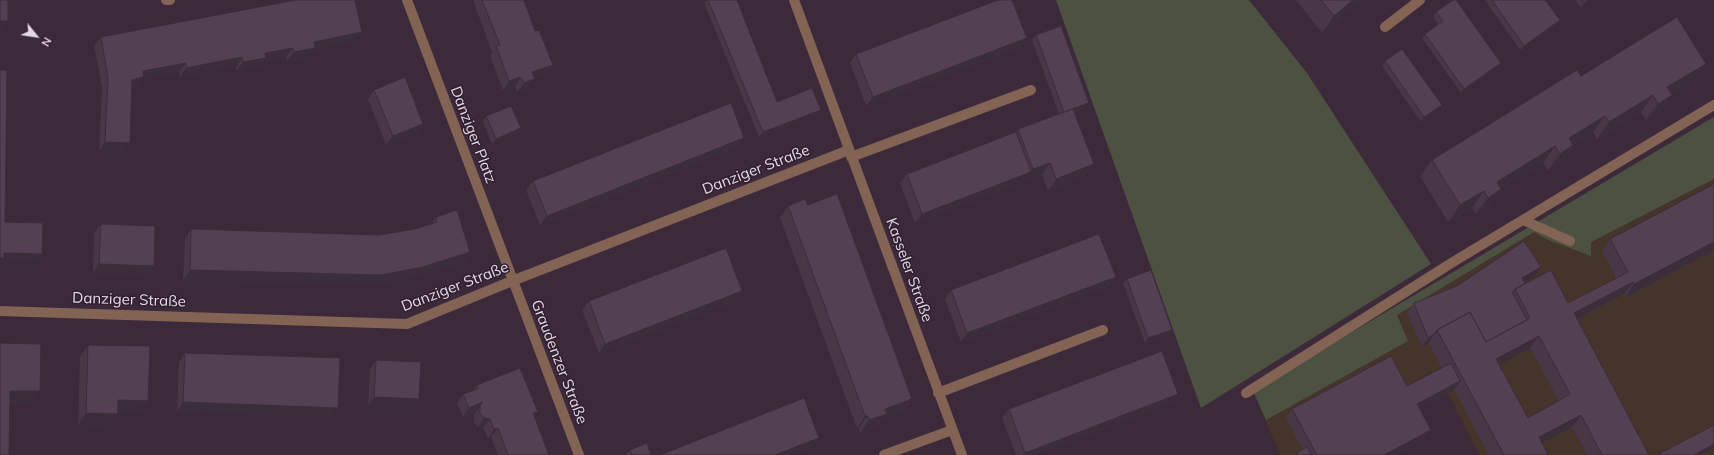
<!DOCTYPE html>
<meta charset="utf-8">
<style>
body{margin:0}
#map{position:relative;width:1714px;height:455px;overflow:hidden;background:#3c2a3b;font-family:Mulish,sans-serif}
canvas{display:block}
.north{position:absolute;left:16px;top:16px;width:40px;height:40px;-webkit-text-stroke:3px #312031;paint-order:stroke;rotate:120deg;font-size:11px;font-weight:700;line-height:16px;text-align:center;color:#e5d9e4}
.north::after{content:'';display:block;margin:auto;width:14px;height:18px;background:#e5d9e4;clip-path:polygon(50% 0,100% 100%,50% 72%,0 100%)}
</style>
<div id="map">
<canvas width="1714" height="455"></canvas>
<div class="north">N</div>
</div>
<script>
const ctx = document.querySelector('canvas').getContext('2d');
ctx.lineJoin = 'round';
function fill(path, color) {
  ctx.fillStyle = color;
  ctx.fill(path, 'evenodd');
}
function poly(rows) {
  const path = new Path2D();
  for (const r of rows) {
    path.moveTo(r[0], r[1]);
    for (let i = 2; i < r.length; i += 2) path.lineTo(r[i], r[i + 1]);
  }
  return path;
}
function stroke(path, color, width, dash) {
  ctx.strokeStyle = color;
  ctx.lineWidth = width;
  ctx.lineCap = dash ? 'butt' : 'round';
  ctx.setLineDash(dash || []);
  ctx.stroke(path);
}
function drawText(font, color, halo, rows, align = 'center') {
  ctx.font = font + ' Mulish,sans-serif';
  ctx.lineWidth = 3;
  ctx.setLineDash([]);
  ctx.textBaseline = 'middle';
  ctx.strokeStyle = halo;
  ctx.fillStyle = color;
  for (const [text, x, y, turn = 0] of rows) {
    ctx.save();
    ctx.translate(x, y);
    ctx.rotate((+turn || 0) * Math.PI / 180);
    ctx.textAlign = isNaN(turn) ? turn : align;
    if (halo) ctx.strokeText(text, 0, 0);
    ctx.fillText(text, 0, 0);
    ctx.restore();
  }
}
fill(poly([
 [1714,117,1714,455,1479,455,1448,394,1410,413,1424,439,1395,455,1280,455,1253,391]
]), '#45342a');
fill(poly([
 [1056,0,1249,0,1307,73,1431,264,1201,408],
 [1714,117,1714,179,1591,242,1591,256,1546,239,1534,232,1397,315,1408,341,1266,420,1253,391]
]), '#4c5141');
stroke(poly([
 [1523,220,1570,241],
 [1246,393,1453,262,1714,105]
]), '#826354', 10);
stroke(poly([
 [166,0,170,0],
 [407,0,579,455],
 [794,0,962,455],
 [1385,27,1420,0],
 [851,157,1031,90],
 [0,311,407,324,512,281,849,150],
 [938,393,1103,330],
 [884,455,952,430]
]), '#826354', 10);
fill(poly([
 [473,0,524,0,535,31,553,65,546,74,535,78,528,88,517,92,515,86,503,90,490,56,492,52],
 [707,0,737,0,777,102,818,115,759,137,704,3],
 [1296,0,1362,0,1322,33],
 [1485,0,1545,0,1556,25,1520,50],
 [1575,0,1593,0,1581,8],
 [1436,12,1501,63,1497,68,1461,93,1422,38,1425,34,1438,24,1433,17],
 [362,32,355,42,313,50,308,57,287,61,286,57,264,61,260,67,237,71,236,67,180,77,179,72,143,79,138,87,132,88,123,152,99,151,102,87,94,46,101,37],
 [1036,35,1085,107,1074,112,1085,177,1048,191,1042,175,915,223,900,183,907,174,1016,132,1018,129,1059,114,1032,40],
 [1027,38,1020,48,866,106,850,63,856,54],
 [1385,61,1438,110,1421,122,1382,66],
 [1706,64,1694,80,1671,94,1660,112,1646,120,1641,112,1597,139,1593,132,1573,145,1562,162,1548,170,1543,163,1501,189,1489,206,1476,214,1472,208,1448,222,1420,176,1432,160,1581,76],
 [374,90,423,124,417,133,386,145,368,99],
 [486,116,517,133,492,144,483,121],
 [738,147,540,225,526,190,533,181],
 [1714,184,1714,250,1626,297,1624,294,1577,319,1649,455,1587,455,1572,427,1542,443,1548,455,1489,455,1454,390,1419,408,1424,439,1394,455,1296,455,1297,453,1303,450,1286,418,1292,409,1407,386,1442,368,1429,343,1422,347,1407,312,1414,303,1534,276,1524,282,1525,284,1568,303,1616,278,1602,251,1610,239],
 [1530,348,1559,401,1528,418,1499,365],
 [808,205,912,399,904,412,883,419,878,426,860,433,859,428,857,428,780,218,788,206],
 [436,217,470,252,464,262,417,276,374,284,183,280,185,239,191,229,379,235,415,229,431,224],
 [101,224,148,275,93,273,94,233],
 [1116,277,1109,286,961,342,945,299,951,290],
 [1127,279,1172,330,1169,335,1145,343,1123,283],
 [742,291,736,301,599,353,582,310,589,301],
 [88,345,148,401,140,413,118,413,109,426,78,425,80,357],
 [185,353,331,417,177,412,179,362],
 [376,360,413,408,368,406,370,369],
 [477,385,538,412,534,417,549,455,498,455,491,437,488,438,483,428,478,427,474,422,474,414,476,412,463,417,457,403,463,394,473,390],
 [1178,394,1172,403,1036,455,1016,455,1002,418,1009,409],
 [630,450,651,455,626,455]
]), '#483747');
fill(poly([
 [1353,0,1362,0,1322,33,1334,16],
 [1589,0,1593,0,1581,8,1584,3],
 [1560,20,1556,25,1520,50,1524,46],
 [0,21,8,21,2,30,0,30],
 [362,32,355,42,313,50,308,57,287,61,294,52,314,42],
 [1027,38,1020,48,866,106,873,97],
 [293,48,286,57,264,61,260,67,237,71,243,62,265,53],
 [242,57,236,67,180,77,186,68],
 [186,63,179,72,143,79,138,87,125,89,132,80,143,71],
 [1501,63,1497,68,1461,93,1464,89],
 [1706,64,1694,80,1657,103,1667,87],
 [553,65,546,74,526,82,532,72],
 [521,77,515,86,503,90,509,81],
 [535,79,528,88,517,92,524,83],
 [1653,95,1641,112,1597,139,1609,122],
 [1672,95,1660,112,1646,120,1658,104],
 [1089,103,1085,107,1060,116,1064,112],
 [1442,105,1438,110,1421,122,1424,117],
 [821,110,818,115,759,137,763,132],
 [1605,116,1593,132,1560,153,1569,138],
 [423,124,417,133,386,145,393,136],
 [521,128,517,133,492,144,496,139],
 [744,138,738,147,540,225,547,216],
 [105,142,130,143,123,152,99,151],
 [1573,145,1562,162,1548,170,1560,154],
 [1555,146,1543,163,1488,197,1497,182],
 [1050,163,1042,175,915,223,922,214,1031,172,1033,169],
 [1094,164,1085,177,1048,191,1056,179],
 [1501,189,1489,206,1476,214,1488,198],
 [1484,191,1472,208,1448,222,1460,205],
 [1714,242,1714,250,1626,297,1634,284],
 [470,252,464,262,417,276,374,284,183,280,190,270],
 [4,253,42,254,36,263,1,262,0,264,0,258],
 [99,264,154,266,148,275,93,273],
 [1541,267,1534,276,1516,287,1522,278],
 [1116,277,1109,286,961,342,967,333],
 [1633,282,1624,294,1565,325,1574,313],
 [742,291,736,301,599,353,605,344],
 [1172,330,1169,335,1145,343,1148,338],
 [1434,334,1429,343,1422,347,1428,338],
 [1539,336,1530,348,1487,372,1496,359],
 [1460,381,1454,390,1410,413,1417,404],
 [10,391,40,391,31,403,2,403],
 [1178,394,1172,403,1036,455,1023,455,1025,453],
 [374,397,419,399,413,408,368,406],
 [912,399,904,412,883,419,878,426,860,433,869,420,885,409],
 [118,400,148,401,140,413,109,413],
 [183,402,338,408,331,417,177,412],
 [483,402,476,412,463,417,469,408],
 [538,412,531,421,533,413],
 [86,413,118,414,109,426,78,425],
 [1581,415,1572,427,1530,449,1539,437],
 [865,416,868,416,859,428,857,428],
 [484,418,490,419,483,428,478,427],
 [498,428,491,437,488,438,494,429],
 [1431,430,1424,439,1394,455,1384,455],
 [819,438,813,447,792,455,775,455],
 [1714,444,1714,448,1700,455,1694,455]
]), '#3b2d3a');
const building = poly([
 [0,0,8,0,8,21,0,21,0,0],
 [296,0,355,0,362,32,314,42,315,48,294,52,293,48,265,53,266,58,243,62,242,57,186,68,186,63,143,71,144,77,132,80,130,143,105,142,108,78,101,37,296,0],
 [482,0,524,0,535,31,539,30,553,65,532,72,535,79,524,83,521,77,509,81,496,46,500,45,482,0],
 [708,0,737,0,777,102,812,88,821,110,763,132,708,0],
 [998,0,1012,0,1027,38,873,97,856,54,998,0],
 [1321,0,1353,0,1334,16,1321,0],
 [1453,0,1456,0,1501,63,1464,89,1425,34,1443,21,1436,12,1453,0],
 [1492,0,1545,0,1560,20,1524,46,1492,0],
 [1582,0,1589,0,1584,3,1582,0],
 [1677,17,1706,64,1667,87,1672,95,1658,104,1653,95,1609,122,1605,116,1569,138,1573,145,1560,154,1555,146,1497,182,1501,189,1488,198,1484,191,1460,205,1432,160,1577,70,1581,76,1677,17],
 [1061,26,1089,103,1064,112,1036,35,1061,26],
 [1402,49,1442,105,1424,117,1385,61,1402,49],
 [0,70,7,70,5,222,43,223,42,254,4,253,4,258,0,258,0,70],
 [405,77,423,124,393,136,374,90,405,77],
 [731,103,744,138,547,216,533,181,731,103],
 [511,106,521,128,496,139,486,116,511,106],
 [1073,109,1094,164,1056,179,1050,163,1033,169,1018,129,1073,109],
 [1016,132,1031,172,922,214,907,174,1016,132],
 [1714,184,1714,242,1634,284,1633,282,1574,313,1649,455,1602,455,1581,415,1539,437,1548,455,1504,455,1437,330,1470,312,1486,342,1530,318,1515,289,1551,270,1568,303,1628,272,1610,239,1714,184],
 [1539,336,1570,394,1528,418,1496,359,1539,336],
 [837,194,912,399,885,409,887,414,869,420,868,416,865,416,788,206,805,199,808,205,837,194],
 [457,210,470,252,423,267,381,275,190,270,191,229,379,235,415,229,437,222,436,217,457,210],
 [101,224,155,226,154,266,99,264,101,224],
 [1099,234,1116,277,967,333,951,290,1099,234],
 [1524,241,1541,267,1522,278,1525,284,1515,289,1512,292,1527,320,1486,342,1470,312,1437,330,1434,334,1428,338,1414,303,1457,286,1524,241],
 [726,248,742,291,605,344,589,301,726,248],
 [1151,270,1172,330,1148,338,1127,279,1151,270],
 [0,343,41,344,40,391,10,391,9,455,0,455,0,343],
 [88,345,150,346,148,401,118,400,118,414,86,413,88,345],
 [1162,351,1178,394,1025,453,1009,409,1162,351],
 [185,353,340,358,338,408,183,402,185,353],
 [1391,356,1407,386,1451,363,1460,381,1417,404,1431,430,1384,455,1317,455,1292,409,1391,356],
 [376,360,421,362,419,399,374,397,376,360],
 [520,368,538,412,533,413,549,455,508,455,498,428,494,429,490,419,484,418,480,413,480,405,483,402,469,408,463,394,478,389,477,385,520,368],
 [804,398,819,438,775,455,660,455,804,398],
 [1714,425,1714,444,1694,455,1657,455,1714,425],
 [647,443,651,455,632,455,630,450,647,443],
 [1307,447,1312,455,1298,455,1297,453,1307,447]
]);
fill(building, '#544053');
stroke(building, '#3b2d3a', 1);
drawText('15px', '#e5d9e4', '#312031', [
 ["Danziger Platz",473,135,69],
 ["Danziger Straße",756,170,-21],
 ["Kasseler Straße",909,270,70],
 ["Danziger Straße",455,287,-21],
 ["Danziger Straße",129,300,2],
 ["Graudenzer Straße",559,362,69]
]);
</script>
